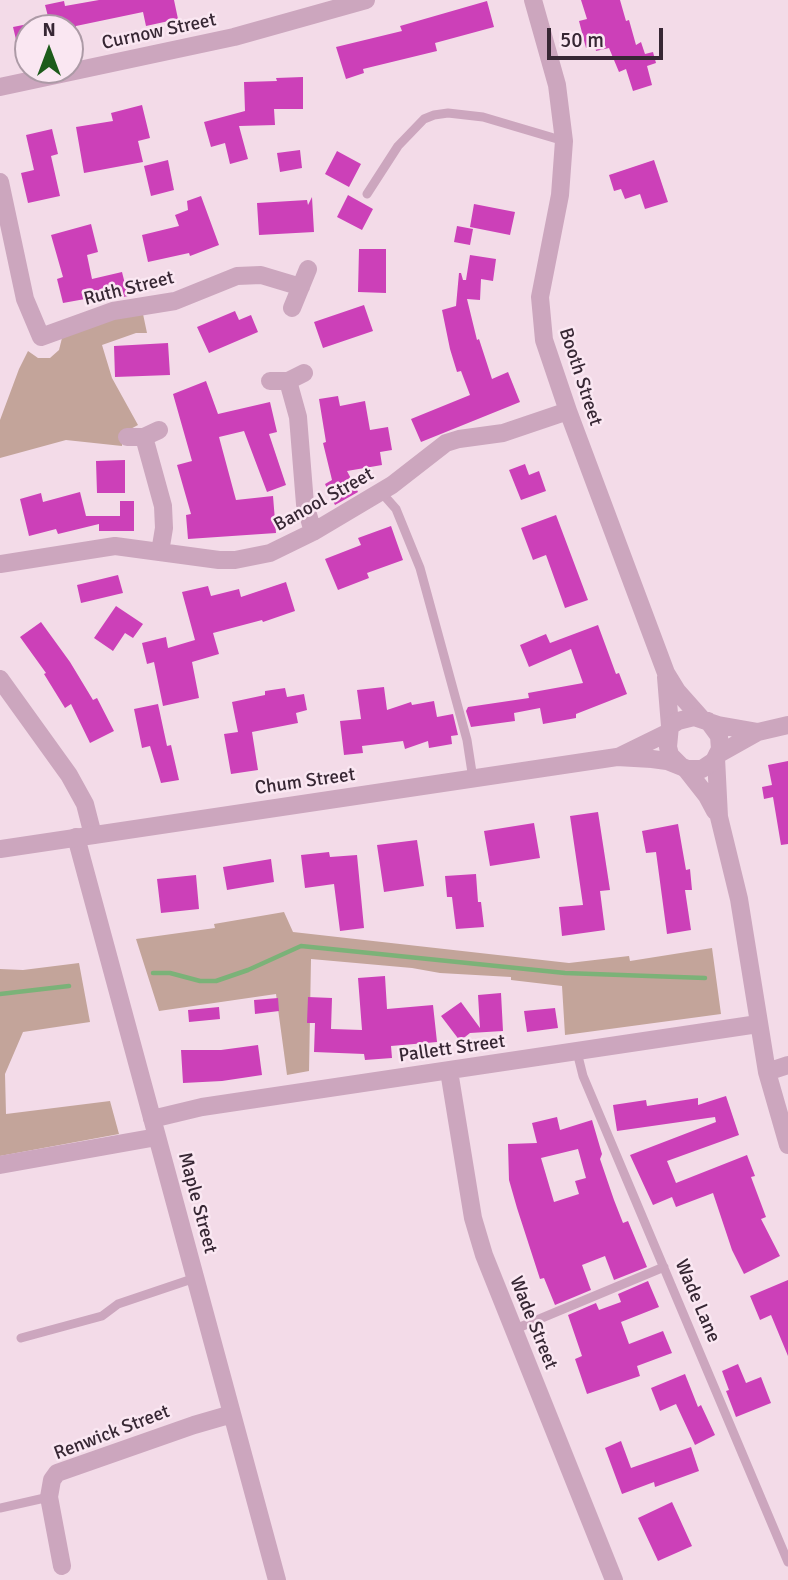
<!DOCTYPE html>
<style>
body{margin:0}
#map{position:relative;width:788px;height:1580px;overflow:hidden;background:#f3dbe8;font-family:Signika,sans-serif}
canvas{display:block}
.north{position:absolute;left:14px;top:14px;width:70px;height:70px;box-sizing:border-box;background:#fae7f2;border:2px solid #ac9aa6;border-radius:50%;rotate:0deg;font-size:19px;font-weight:700;line-height:28px;text-align:center;color:#372734}
.north::after{content:'';display:block;margin:auto;width:24px;height:32px;background:#1d5b1b;clip-path:polygon(50% 0,100% 100%,50% 72%,0 100%)}
.scale{position:absolute;left:547px;top:28px;width:116px;height:32px;box-sizing:border-box;border:4px solid #372734;border-top:0;padding-left:9px;font-size:21px;line-height:24px;white-space:nowrap;color:#372734;-webkit-text-stroke:5px #fae7f2;paint-order:stroke}
</style>
<div id="map">
<canvas width="788" height="1580"></canvas>
<div class="north">N</div>
<div class="scale">50 m</div>
</div>
<script>
const ctx = document.querySelector('canvas').getContext('2d');
ctx.lineJoin = 'round';
function fill(path, color) {
  ctx.fillStyle = color;
  ctx.fill(path, 'evenodd');
}
function poly(rows) {
  const path = new Path2D();
  for (const r of rows) {
    path.moveTo(r[0], r[1]);
    for (let i = 2; i < r.length; i += 2) path.lineTo(r[i], r[i + 1]);
  }
  return path;
}
function stroke(path, color, width, dash) {
  ctx.strokeStyle = color;
  ctx.lineWidth = width;
  ctx.lineCap = dash ? 'butt' : 'round';
  ctx.setLineDash(dash || []);
  ctx.stroke(path);
}
function drawText(font, color, halo, rows, align = 'center') {
  ctx.font = font + ' Signika,sans-serif';
  ctx.lineWidth = 5;
  ctx.setLineDash([]);
  ctx.textBaseline = 'middle';
  ctx.strokeStyle = halo;
  ctx.fillStyle = color;
  for (const [text, x, y, turn = 0] of rows) {
    ctx.save();
    ctx.translate(x, y);
    ctx.rotate((+turn || 0) * Math.PI / 180);
    ctx.textAlign = isNaN(turn) ? turn : align;
    if (halo) ctx.strokeText(text, 0, 0);
    ctx.fillText(text, 0, 0);
    ctx.restore();
  }
}
fill(poly([
 [143,314,147,333,136,333,102,345,112,378,138,425,123,433,122,446,66,440,0,458,0,420,19,369,28,351,38,358,50,358,59,350,62,338,116,317],
 [284,912,293,932,569,963,629,956,630,961,712,948,721,1014,565,1035,562,986,511,980,511,977,440,973,412,968,311,959,309,1071,287,1075,276,994,159,1011,136,939,215,928,214,924],
 [79,963,90,1022,23,1032,5,1074,6,1114,110,1101,119,1134,0,1156,0,969,23,970]
]), '#c3a49a');
stroke(poly([
 [153,973,170,973,200,981,216,981,248,970,301,946,565,973,705,978],
 [0,994,69,986]
]), '#7bb278', 4.5);
fill(poly([
 [99,0,174,0,178,19,146,26,143,12,76,26,76,28,51,28,45,5,64,1,65,6],
 [581,0,620,0,626,21,629,20,636,45,641,42,645,54,653,52,656,63,647,66,652,85,633,91,626,69,619,72,609,48,596,51,595,46,586,48,579,21,587,19],
 [487,1,494,27,435,43,437,51,363,69,364,73,346,79,336,47,402,31,400,26],
 [28,24,28,69,23,69,13,27],
 [303,77,303,109,274,109,275,125,239,126,248,159,230,164,225,143,211,147,204,122,245,111,244,82,277,81,276,78],
 [142,105,150,138,138,141,143,162,84,173,76,127,113,121,111,113],
 [52,129,58,154,51,156,60,196,28,203,21,173,34,170,26,135],
 [300,150,302,168,280,172,277,153],
 [337,151,361,164,349,187,325,174],
 [168,160,174,190,151,196,144,166],
 [654,160,668,202,645,209,640,194,625,199,621,189,614,191,609,175],
 [348,195,373,209,362,230,337,217],
 [201,196,219,245,190,256,189,253,148,262,142,235,179,226,175,215,188,210,187,201],
 [312,197,314,232,259,235,257,203,307,200,308,205],
 [474,204,515,212,510,235,470,227],
 [91,224,98,252,87,255,92,279,122,272,128,296,86,305,85,299,63,303,57,279,63,277,51,235],
 [457,226,473,229,470,245,454,242],
 [359,249,386,249,386,293,358,292],
 [470,255,496,259,493,281,481,279,480,300,467,299,477,340,479,339,492,379,508,372,520,402,421,442,411,419,470,395,461,371,457,372,450,349,442,310,456,306,459,273,461,273,463,280,466,280],
 [364,305,373,331,323,348,314,322],
 [235,311,239,320,251,315,258,332,209,353,197,327],
 [168,343,170,375,115,377,114,346],
 [206,381,218,414,270,402,277,432,269,434,286,485,267,492,244,431,219,437,236,500,273,496,276,533,188,539,186,515,191,514,177,465,192,461,173,394],
 [338,396,340,406,365,401,370,430,388,427,392,450,380,452,382,465,347,471,358,492,335,505,325,484,332,480,323,443,326,442,319,399],
 [125,460,125,493,97,493,96,461],
 [525,464,529,475,539,471,546,491,521,500,509,470],
 [80,492,86,516,120,516,120,501,134,501,134,531,99,531,99,524,58,534,56,529,29,536,20,499,41,493,43,502],
 [556,515,588,600,565,608,546,555,533,560,521,528],
 [391,526,403,560,367,573,369,578,338,590,325,559,361,545,358,538],
 [118,575,123,593,81,603,77,585],
 [286,582,295,611,263,622,262,620,213,633,219,654,192,662,199,698,163,706,154,662,147,664,142,643,166,637,168,648,195,640,182,592,208,586,211,596,239,589,241,597],
 [116,606,143,624,133,638,125,633,113,651,94,638],
 [41,622,70,662,93,700,97,698,114,731,90,743,71,704,65,708,44,674,46,673,20,637],
 [598,625,616,674,619,673,627,694,576,714,576,718,543,724,540,708,514,713,515,721,471,727,466,711,468,707,529,698,528,693,583,683,571,649,529,667,520,645,546,634,550,643],
 [384,687,387,710,411,702,412,705,434,701,437,717,453,714,458,735,451,736,452,744,429,748,428,741,405,749,403,741,362,746,363,753,344,755,340,721,361,719,357,690],
 [285,688,287,697,304,694,307,710,296,713,298,723,252,732,258,770,231,774,224,734,238,732,232,702,265,695,265,691],
 [158,704,167,746,171,745,179,780,161,783,150,746,142,748,134,709],
 [788,761,788,844,781,845,773,797,764,799,762,787,772,785,768,765],
 [598,812,610,890,600,891,605,930,562,936,559,907,583,905,570,816],
 [534,823,540,858,490,866,484,831],
 [678,824,686,870,690,869,692,890,685,890,691,930,667,934,656,852,646,853,642,831],
 [417,840,424,886,384,892,377,845],
 [329,852,330,857,357,855,364,928,340,931,334,884,305,888,301,855],
 [271,859,274,882,227,890,223,867],
 [476,874,478,902,481,902,484,927,456,929,452,897,447,897,445,876],
 [196,875,199,909,161,913,157,879],
 [385,976,387,1009,433,1005,437,1042,391,1046,392,1058,365,1060,364,1054,314,1052,315,1023,307,1023,308,997,332,998,331,1029,362,1030,358,978],
 [501,993,503,1031,470,1033,460,1041,441,1016,461,1002,480,1028,478,995],
 [278,998,279,1011,255,1014,254,1000],
 [219,1007,220,1019,189,1022,188,1010],
 [555,1008,558,1028,527,1032,524,1011],
 [258,1045,262,1075,222,1081,183,1083,181,1050,221,1050],
 [726,1096,739,1135,667,1161,676,1183,747,1155,755,1176,751,1177,766,1217,761,1219,780,1256,744,1274,732,1250,713,1193,676,1207,672,1197,653,1205,630,1155,716,1122,715,1117,617,1131,613,1105,646,1100,647,1106,698,1098,698,1105],
 [557,1117,560,1130,592,1120,602,1154,600,1159,614,1200,623,1223,628,1221,647,1267,614,1280,605,1256,582,1265,591,1290,555,1305,544,1278,540,1279,517,1208,509,1180,508,1144,537,1143,532,1123],
 [578,1149,586,1178,575,1181,579,1194,554,1202,541,1158],
 [788,1280,788,1356,771,1315,760,1320,750,1296],
 [648,1281,659,1307,621,1322,629,1344,663,1331,672,1353,637,1366,640,1376,587,1394,575,1359,582,1356,568,1315,596,1303,599,1310,621,1302,618,1294],
 [738,1364,746,1383,761,1377,771,1403,736,1417,726,1391,729,1390,722,1371],
 [685,1374,698,1407,701,1405,715,1435,695,1445,676,1404,660,1411,651,1388],
 [621,1441,631,1468,691,1447,699,1471,655,1487,654,1482,622,1494,605,1448],
 [672,1502,692,1546,658,1561,638,1518]
]), '#cc40b8');
stroke(poly([
 [367,194,398,146,424,119,434,115,448,113,483,117,564,141],
 [381,492,396,509,420,568,467,740,473,779],
 [577,1052,583,1076,788,1562],
 [513,1330,664,1267],
 [21,1338,102,1316,118,1304,195,1278],
 [0,1508,49,1497]
]), '#cca6be', 9);
stroke(poly([
 [533,0,557,85,564,141,560,195,540,297,544,340,568,411,666,673,677,691,701,718],
 [0,87,234,37,366,0],
 [0,182,25,299,41,337,113,311,175,301,237,276,261,275,301,287],
 [292,308,308,269],
 [270,381,288,381,304,373],
 [288,381,298,417,305,504,313,532],
 [127,437,144,437,159,430],
 [144,437,163,506,164,528,160,552],
 [0,564,115,546,219,560,235,560,270,553,313,532,392,485,446,443,459,439,503,433,568,411],
 [666,677,670,726],
 [0,679,69,775,85,804,93,835],
 [716,758,719,817,739,899,767,1072,788,1145],
 [685,768,707,796,715,811],
 [76,837,277,1580],
 [449,1071,473,1218,484,1255,614,1580],
 [767,1072,788,1065],
 [152,1119,202,1107,758,1024],
 [0,1165,157,1137],
 [62,1566,49,1497,52,1480,57,1473,194,1425,232,1414]
]), '#cca6be', 18);
stroke(poly([
 [717,755,758,732,788,725],
 [620,756,669,732],
 [681,766,670,755,668,747,670,726,678,721,694,717,718,725,758,732],
 [0,849,617,757,652,759,667,761,687,769,702,769,714,761,720,749,719,736,708,721]
]), '#cca6be', 18);
drawText('19px', '#372734', '#fae7f2', [
 ["Curnow Street",159,32,-12],
 ["Ruth Street",129,289,-14],
 ["Booth Street",580,377,72],
 ["Banool Street",324,500,-29],
 ["Chum Street",305,782,-8],
 ["Pallett Street",452,1049,-8],
 ["Maple Street",197,1203,75],
 ["Wade Lane",697,1301,67],
 ["Wade Street",533,1323,68],
 ["Renwick Street",112,1433,-21]
]);
</script>
